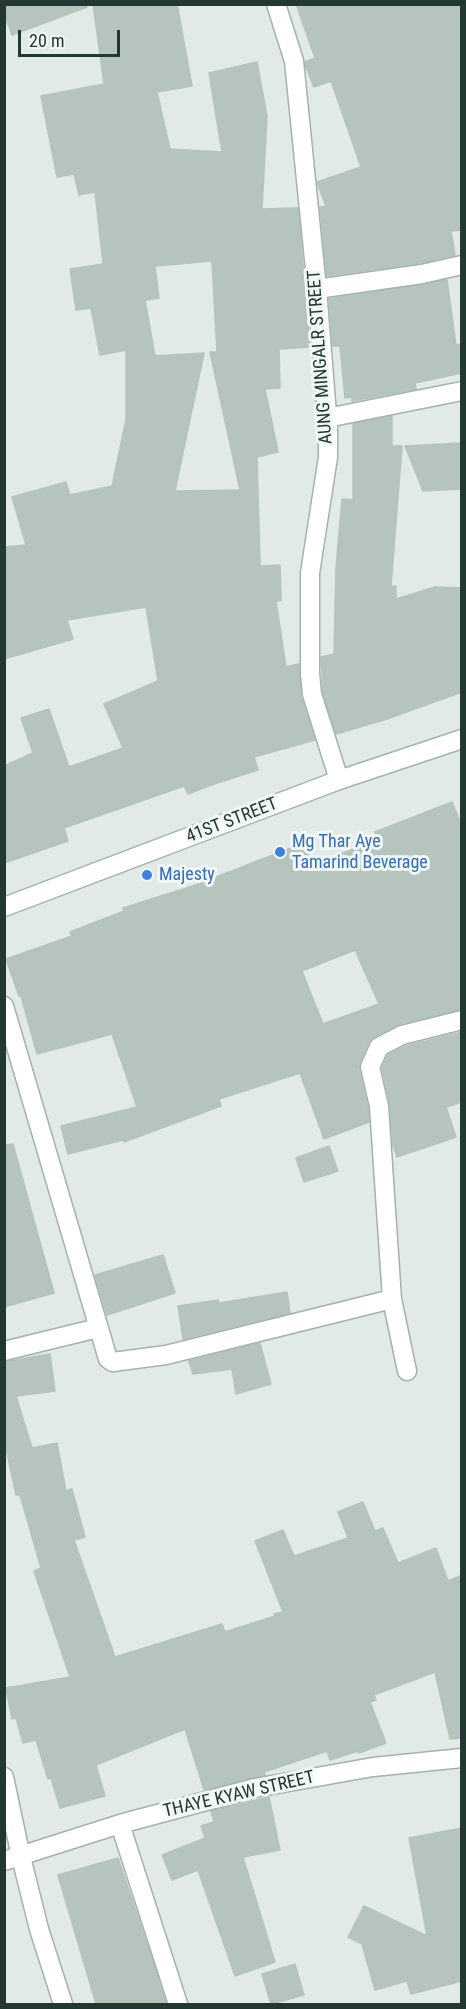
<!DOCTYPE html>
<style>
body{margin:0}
#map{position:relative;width:466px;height:2009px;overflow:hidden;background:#e1eae6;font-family:"Roboto Condensed",sans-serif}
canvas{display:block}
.frame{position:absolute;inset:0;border:6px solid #233832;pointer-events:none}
.scale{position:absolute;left:18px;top:30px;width:102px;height:27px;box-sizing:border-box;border:3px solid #233832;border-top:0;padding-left:8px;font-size:18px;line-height:21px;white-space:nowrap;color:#233832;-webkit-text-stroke:4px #f1f7f4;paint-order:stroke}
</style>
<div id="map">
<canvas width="466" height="2009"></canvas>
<div class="frame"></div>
<div class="scale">20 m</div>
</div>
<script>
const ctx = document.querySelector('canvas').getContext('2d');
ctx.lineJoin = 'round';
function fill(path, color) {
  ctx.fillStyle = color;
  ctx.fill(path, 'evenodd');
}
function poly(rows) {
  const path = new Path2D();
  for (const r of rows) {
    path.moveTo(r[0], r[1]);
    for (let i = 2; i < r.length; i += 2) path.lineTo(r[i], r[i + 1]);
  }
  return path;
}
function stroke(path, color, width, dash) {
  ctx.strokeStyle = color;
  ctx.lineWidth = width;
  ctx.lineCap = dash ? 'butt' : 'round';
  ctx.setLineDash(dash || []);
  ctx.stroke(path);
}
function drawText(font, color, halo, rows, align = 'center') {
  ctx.font = font + ' "Roboto Condensed",sans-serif';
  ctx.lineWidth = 6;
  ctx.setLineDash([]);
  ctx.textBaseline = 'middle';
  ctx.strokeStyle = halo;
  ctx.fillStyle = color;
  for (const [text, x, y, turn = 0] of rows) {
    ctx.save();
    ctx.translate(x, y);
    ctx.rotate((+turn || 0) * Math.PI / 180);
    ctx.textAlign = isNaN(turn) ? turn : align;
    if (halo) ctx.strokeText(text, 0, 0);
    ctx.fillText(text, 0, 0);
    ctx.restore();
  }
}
const building = poly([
 [4,4,86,4,87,7,12,35,4,13,4,4],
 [93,4,177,4,192,86,157,92,170,149,222,152,209,73,257,62,267,116,262,209,298,208,310,347,279,349,280,388,265,389,278,452,257,457,260,566,280,565,281,601,276,601,286,667,299,664,301,697,315,740,254,757,258,770,214,784,188,794,184,786,64,828,68,841,4,863,4,766,33,753,21,718,49,709,69,767,123,748,104,704,158,681,146,607,67,620,73,639,4,659,4,547,26,545,12,497,66,482,70,495,112,486,126,420,126,350,100,355,91,308,76,310,70,269,103,264,95,192,79,195,74,174,57,177,41,96,104,84,93,4],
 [212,261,217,352,210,352,240,490,175,491,204,353,155,356,145,300,159,298,155,266,212,261],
 [296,4,462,4,462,230,451,231,455,255,420,263,327,276,320,207,326,207,317,182,361,167,331,81,314,87,306,67,305,62,315,58,296,4],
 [447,280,456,345,462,344,462,373,415,383,416,389,352,401,352,397,345,398,340,346,333,346,329,299,447,280],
 [392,416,392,446,402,446,391,586,396,586,396,599,435,587,462,588,462,692,387,719,336,734,323,692,321,657,334,654,336,568,342,499,353,500,353,424,392,416],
 [462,443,462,489,423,491,405,446,462,443],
 [452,802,462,827,462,1009,399,1024,374,1037,369,1042,360,1062,359,1069,368,1108,369,1122,324,1139,300,1073,219,1099,221,1106,124,1142,123,1140,68,1154,61,1126,137,1107,112,1034,37,1054,21,996,19,996,6,959,72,936,70,932,124,911,123,908,193,886,304,843,313,865,378,839,375,832,452,802],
 [355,950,379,1004,323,1024,302,971,355,950],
 [462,1032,462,1102,446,1107,456,1137,397,1157,393,1145,390,1104,382,1068,388,1055,406,1046,462,1032],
 [13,1144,54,1293,4,1307,4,1145,13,1144],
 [329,1146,338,1171,304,1182,296,1158,329,1146],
 [163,1255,175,1293,107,1315,95,1275,163,1255],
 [287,1292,290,1313,183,1339,178,1306,218,1300,219,1303,287,1292],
 [260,1343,271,1384,236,1394,232,1369,193,1374,189,1361,260,1343],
 [50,1354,55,1391,16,1396,32,1448,57,1443,66,1491,72,1489,85,1537,74,1540,115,1657,222,1624,225,1632,275,1616,274,1614,283,1612,255,1541,283,1530,294,1556,348,1538,338,1512,363,1502,375,1531,383,1528,398,1563,436,1548,448,1581,462,1575,462,1738,450,1739,435,1672,374,1695,376,1700,370,1702,386,1743,359,1753,358,1751,330,1760,327,1751,264,1772,265,1775,204,1790,185,1729,96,1765,105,1796,60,1808,51,1778,48,1779,36,1740,23,1743,16,1718,12,1719,6,1688,70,1677,34,1571,41,1568,20,1495,16,1495,4,1439,4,1362,50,1354],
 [269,1797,280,1850,243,1857,275,1962,235,1976,198,1870,172,1880,162,1855,205,1838,201,1826,214,1822,211,1811,269,1797],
 [462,1828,462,1981,411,1994,407,1981,375,1990,362,1944,348,1937,364,1906,427,1936,409,1838,462,1828],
 [118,1858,152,1959,166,2004,96,2004,58,1875,118,1858],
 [295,1964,304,1995,271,2004,262,1974,295,1964]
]);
fill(building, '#b6c4be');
stroke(building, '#b4c3bc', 1.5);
const minor = poly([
 [276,4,294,61,317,289,328,427,328,457,310,573,310,674,312,694,339,780],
 [317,289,422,274,462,265],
 [327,418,462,391],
 [4,1006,108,1359,113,1362,166,1355,392,1299],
 [4,1351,98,1328],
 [407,1371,392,1299,379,1106,370,1067,379,1047,402,1035,462,1020],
 [4,1777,21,1857,39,1929,63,2004],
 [120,1824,178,2004],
 [4,1861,120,1824,255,1788,373,1767,462,1758]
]);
const secondary = poly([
 [4,907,339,780,462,739]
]);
stroke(minor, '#a4b1ac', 21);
stroke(secondary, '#a1b4ad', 21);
stroke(minor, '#fff', 18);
stroke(secondary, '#fff', 18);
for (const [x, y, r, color] of [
 [280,852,6,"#3f7fe0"],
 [147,875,6,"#3f7fe0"]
]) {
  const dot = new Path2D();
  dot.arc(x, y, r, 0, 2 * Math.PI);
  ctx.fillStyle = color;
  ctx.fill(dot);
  stroke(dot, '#f1f7f4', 2);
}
drawText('18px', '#233832', '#f1f7f4', [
 ["AUNG MINGALR STREET",321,357,-94],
 ["41ST STREET",232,821,-21],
 ["THAYE KYAW STREET",239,1795,-13]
]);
drawText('18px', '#366cbe', '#f1f7f4', [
 ["Mg Thar Aye",292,842],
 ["Tamarind Beverage",292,863],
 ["Majesty",159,875]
], 'left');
</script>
